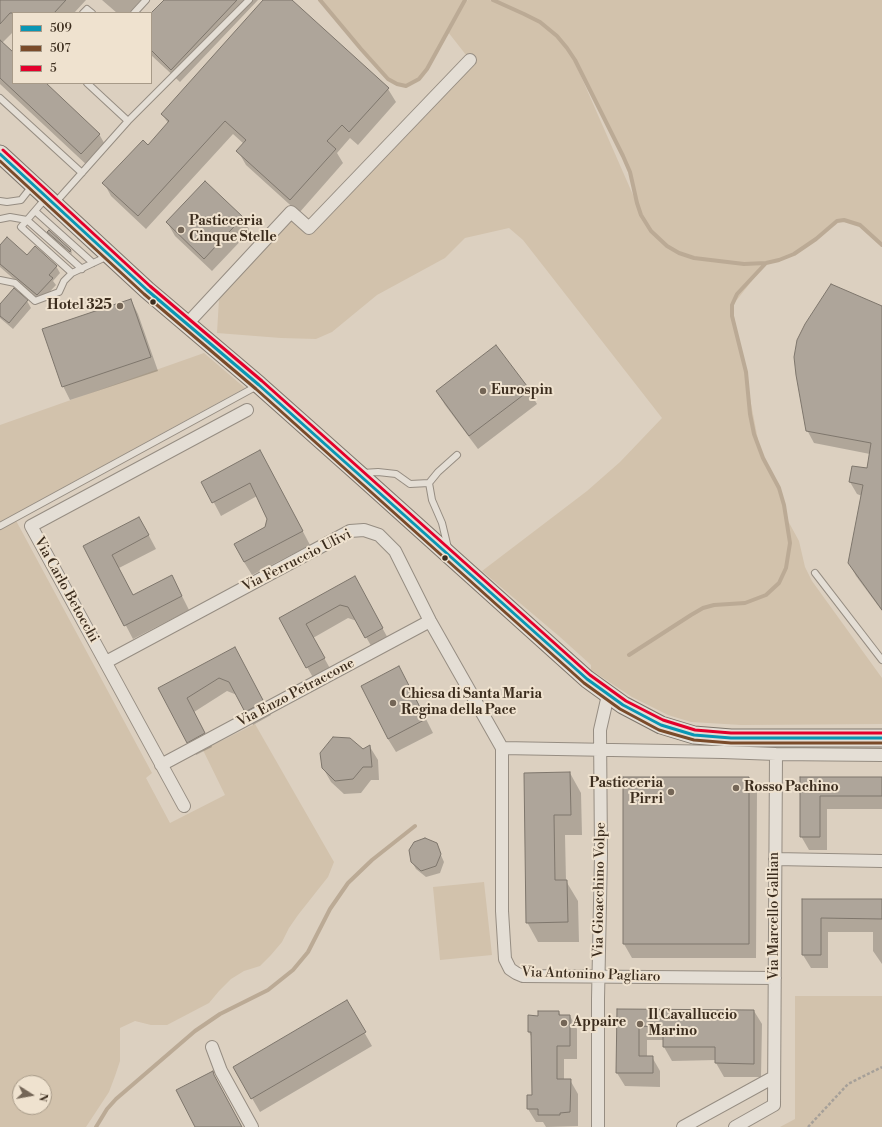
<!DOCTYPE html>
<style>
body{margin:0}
#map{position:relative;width:882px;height:1127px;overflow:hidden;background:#dcd0c0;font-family:"Libre Bodoni",serif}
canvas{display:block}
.legend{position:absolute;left:12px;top:12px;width:140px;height:72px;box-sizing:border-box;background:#efe2cf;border:1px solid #a79a88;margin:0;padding:5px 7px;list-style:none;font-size:12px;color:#3c2d1e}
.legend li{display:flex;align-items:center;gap:8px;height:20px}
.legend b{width:20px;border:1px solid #a79a88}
.north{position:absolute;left:12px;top:1075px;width:40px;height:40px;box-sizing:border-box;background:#efe2cf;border:1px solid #a79a88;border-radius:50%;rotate:101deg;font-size:11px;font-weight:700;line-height:16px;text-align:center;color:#3c2d1e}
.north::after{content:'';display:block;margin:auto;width:14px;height:18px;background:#746657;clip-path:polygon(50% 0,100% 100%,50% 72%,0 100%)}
</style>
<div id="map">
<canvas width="882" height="1127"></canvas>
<ul class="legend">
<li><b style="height:5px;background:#0996b4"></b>509</li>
<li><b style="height:5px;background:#7a4b2a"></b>507</li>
<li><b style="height:5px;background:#e4002b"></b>5</li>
</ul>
<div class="north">N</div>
</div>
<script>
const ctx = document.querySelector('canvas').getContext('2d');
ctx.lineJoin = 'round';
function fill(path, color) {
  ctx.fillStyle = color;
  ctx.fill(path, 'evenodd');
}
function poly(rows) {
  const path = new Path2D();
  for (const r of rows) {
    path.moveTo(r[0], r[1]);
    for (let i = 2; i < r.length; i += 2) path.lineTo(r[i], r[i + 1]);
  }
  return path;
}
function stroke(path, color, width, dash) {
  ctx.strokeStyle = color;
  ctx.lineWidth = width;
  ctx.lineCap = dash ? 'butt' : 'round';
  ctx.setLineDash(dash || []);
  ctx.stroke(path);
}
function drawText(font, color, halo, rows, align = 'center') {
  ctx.font = font + ' "Libre Bodoni",serif';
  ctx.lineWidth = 4;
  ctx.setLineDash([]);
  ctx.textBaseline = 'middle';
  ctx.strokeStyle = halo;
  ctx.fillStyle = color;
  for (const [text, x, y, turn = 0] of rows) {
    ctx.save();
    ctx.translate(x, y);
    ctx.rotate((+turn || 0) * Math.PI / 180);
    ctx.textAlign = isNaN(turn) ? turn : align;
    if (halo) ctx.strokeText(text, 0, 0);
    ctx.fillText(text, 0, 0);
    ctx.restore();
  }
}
fill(poly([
 [320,0,465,0,465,2,468,0,490,0,509,8,493,0,882,0,882,245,860,225,849,221,837,221,816,239,794,254,779,260,766,263,732,306,760,450,779,488,784,505,787,519,799,541,805,567,812,581,882,678,882,724,741,725,691,722,668,715,632,697,591,670,591,665,560,637,482,571,587,491,620,462,662,418,523,240,509,228,465,238,445,258,377,295,332,332,316,339,281,338,217,333,219,299,291,212,308,228,470,60,448,32,427,69,419,79,406,86,397,84,388,79,368,58],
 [573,58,623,156,632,178,637,204],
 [204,353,245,388,13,515,152,773,146,778,170,823,225,795,203,750,255,724,334,862,328,877,298,915,289,928,282,942,271,955,260,966,244,971,231,979,219,991,209,1003,167,1025,151,1025,135,1021,120,1028,120,1061,115,1076,109,1092,86,1127,0,1127,0,425],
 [20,1083,44,1083,44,1107,20,1107],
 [484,882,492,955,440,960,433,887],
 [795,996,882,996,882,1127,780,1127,795,1119]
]), '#d2c2ac');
fill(poly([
 [0,0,86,0,74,13,13,13,13,32,2,43,13,53,13,83,45,83,99,134,107,148,89,167,0,84],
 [102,0,141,0,129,13,117,13],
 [165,0,258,0,180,82,151,55,151,15],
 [265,0,290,0,388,89,396,102,358,145,350,138,337,153,343,163,299,213,246,165,238,151,244,144,233,134,146,229,111,196,104,183,148,146,168,123,162,114],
 [205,182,243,218,250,231,212,271,175,236,167,222],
 [48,232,71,250,72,254,50,235],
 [0,247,56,266,60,273,53,281,56,285,40,302,0,267],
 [131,300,138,314,158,371,70,400,63,386],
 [27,301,31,308,13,329,0,318,0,306],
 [882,307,882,611,856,576,849,563,862,496,857,494,850,482,853,467,867,470,870,454,814,443,807,430],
 [529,391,537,404,478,449,445,405,437,392],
 [268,465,310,545,252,575,244,562,266,528,269,519,257,496,221,516,203,482],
 [147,532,156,549,119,568,133,596,179,590,189,610,133,639,84,546],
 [362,591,390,642,374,651,357,621,348,618,313,638,332,672,315,681,280,619],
 [242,662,271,715,253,725,237,695,227,691,194,712,212,747,196,755,160,689],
 [407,681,433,733,396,752,388,739],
 [370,747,378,760,379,780,371,780,361,793,344,794,331,782,323,768],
 [570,773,581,793,582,835,565,835,566,881,578,901,579,942,538,942,527,922,525,774],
 [624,778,749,778,757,792,756,958,632,958,624,944],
 [801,778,882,778,882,809,827,809,827,850,809,850,801,836],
 [436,844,444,862,440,873,426,877,416,869,412,862],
 [803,900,882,900,882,964,873,951,873,932,828,932,828,968,811,968,803,955],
 [347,1002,372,1046,260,1112,234,1067],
 [618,1010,754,1011,762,1024,761,1077,724,1077,716,1063,716,1060,672,1061,664,1047,664,1040,647,1040,647,1057,652,1057,660,1071,660,1087,625,1086,617,1073],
 [559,1012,561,1016,570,1016,577,1029,577,1059,564,1059,564,1080,570,1080,578,1094,578,1126,546,1127,543,1122,536,1122,528,1109,533,1096,532,1038,529,1032,539,1017]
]), '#0003');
stroke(poly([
 [320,0,361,49,388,79,397,84,406,86,419,79,427,69,465,0],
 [493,0,524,14,540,22,557,36,567,48,575,60,623,156,630,172,637,203,641,215,651,231,667,246,679,253,694,258,744,264,766,263,779,260,794,254,816,239,837,221,844,220,860,225,882,245],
 [629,655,691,615,703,608,714,605,745,603,766,595,779,583,786,568,790,543,784,505,779,488,763,458,754,434,750,414,746,372,732,316,732,305,737,294,766,263],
 [96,1127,107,1109,116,1099,195,1031,220,1014,268,990,293,970,308,952,330,909,348,883,372,860,415,826]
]), '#bbaa95', 4);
const building = poly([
 [0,0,66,0,54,13,10,13,0,24,0,0],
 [164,0,237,0,171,70,151,50,151,13,164,0],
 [263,0,292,0,389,88,349,132,342,125,327,141,336,149,290,200,236,151,246,140,225,121,138,216,102,183,143,140,148,145,169,121,161,114,263,0],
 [0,40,13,52,13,83,46,83,100,134,81,154,0,78,0,40],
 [205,181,243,217,204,259,166,222,205,181],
 [49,230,71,250,70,252,47,232,49,230],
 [7,237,27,255,35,246,57,266,49,275,53,278,37,295,0,264,0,245,7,237],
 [831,284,882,306,882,610,848,563,863,485,849,482,852,466,867,468,871,443,806,431,796,375,794,357,797,340,805,324,831,284],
 [14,288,28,300,9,323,0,316,0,304,14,288],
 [131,299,151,357,62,387,42,329,131,299],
 [496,345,530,390,469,436,436,391,496,345],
 [260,450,303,531,244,562,234,544,265,527,267,519,250,483,212,503,201,482,260,450],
 [139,517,149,535,112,555,133,595,172,575,182,596,124,626,83,546,139,517],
 [355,576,383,628,365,638,348,607,340,605,306,624,325,658,306,668,279,618,355,576],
 [235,647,264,702,245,712,229,682,219,678,187,698,205,733,187,743,158,688,235,647],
 [399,666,426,719,388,739,361,686,399,666],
 [333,737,350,738,363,749,370,745,372,767,363,767,353,779,335,781,322,768,320,753,333,737],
 [570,772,571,815,554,815,555,880,567,880,568,922,526,923,524,773,570,772],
 [623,777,749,777,749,944,623,944,623,777],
 [800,777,882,777,882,796,820,796,820,837,800,837,800,777],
 [425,838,437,843,441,854,436,866,421,871,411,862,409,850,414,842,425,838],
 [802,899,882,899,882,919,821,918,821,955,802,955,802,899],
 [347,1000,366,1032,251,1099,233,1067,347,1000],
 [617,1009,754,1010,754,1064,715,1063,715,1047,663,1047,663,1027,639,1026,639,1056,653,1056,653,1073,616,1073,617,1009],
 [538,1011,559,1011,559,1015,570,1015,570,1046,557,1046,557,1079,571,1079,570,1112,560,1113,560,1115,538,1115,538,1109,527,1109,527,1095,532,1095,531,1032,528,1032,528,1015,538,1016,538,1011],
 [213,1071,214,1075,242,1127,195,1127,176,1090,213,1071]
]);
fill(building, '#aea59a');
stroke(building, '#7e766c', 1);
const service = poly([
 [83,13,87,9,92,13],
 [134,13,146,0],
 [0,98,82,173],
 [128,121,249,0],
 [46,198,21,227,72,273,108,256],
 [0,201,7,202,21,200,32,186],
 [55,203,128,121,87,83],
 [35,211,93,263],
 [0,219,10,217,27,220,82,269],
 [0,280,15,283,35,301,59,292,64,281,72,273],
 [362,473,378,472,396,474,410,484,429,483],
 [0,526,257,386],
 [448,548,442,523,432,500,429,483,438,472,457,455],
 [815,573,882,660]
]);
const minor = poly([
 [187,324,291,212,309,228,470,60],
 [106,662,350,531,364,530,379,535,395,551,430,621,502,748,502,911,505,959,510,969,516,973,523,976,775,978],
 [502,748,723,752,776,754,882,755],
 [161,765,430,621],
 [184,806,31,526,247,410],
 [775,859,882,861],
 [212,1047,221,1071,252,1127],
 [598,1127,598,999,601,855,600,730,608,695],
 [683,1127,774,1077],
 [735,1127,774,1105,776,754]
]);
const secondary = poly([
 [0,154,147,290,259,385,359,474,587,679,623,705,661,725,694,735,731,738,882,738]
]);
stroke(service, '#968d82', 8);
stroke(minor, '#968d82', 14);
stroke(secondary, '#7e766c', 19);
stroke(poly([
 [808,1127,848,1084,882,1067]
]), '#a6a099', 2.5, [3, 2]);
stroke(service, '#e4ded5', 6);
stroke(minor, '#e4ded5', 12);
stroke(secondary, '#e4ded5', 17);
stroke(poly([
 [0,154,147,290,259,385,587,679,623,705,661,725,694,735,731,738,882,738]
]), '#0996b4', 3);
stroke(poly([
 [0,161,144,294,256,389,584,683,620,709,659,730,694,740,731,743,882,743]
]), '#7a4b2a', 3);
stroke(poly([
 [3,150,150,286,262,381,590,675,626,701,663,720,695,730,731,733,882,733]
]), '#e4002b', 3);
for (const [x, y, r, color] of [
 [181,230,4,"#746657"],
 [153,302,3.5,"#3c2d1e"],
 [120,306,4,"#746657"],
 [483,391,4,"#746657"],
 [445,558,3.5,"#3c2d1e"],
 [393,703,4,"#746657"],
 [736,788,4,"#746657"],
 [671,792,4,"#746657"],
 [564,1023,4,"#746657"],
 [640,1024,4,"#746657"]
]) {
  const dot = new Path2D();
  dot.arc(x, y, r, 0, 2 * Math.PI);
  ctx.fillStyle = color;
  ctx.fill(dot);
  stroke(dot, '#efe2cf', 1.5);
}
drawText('bold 14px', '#3c2d1e', '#efe2cf', [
 ["Pasticceria",189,222],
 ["Cinque Stelle",189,238],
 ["Hotel 325",112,306,"right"],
 ["Eurospin",491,391],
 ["Chiesa di Santa Maria",401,695],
 ["Regina della Pace",401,711],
 ["Pasticceria",663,784,"right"],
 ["Pirri",663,800,"right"],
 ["Rosso Pachino",744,788],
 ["Il Cavalluccio",648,1016],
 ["Marino",648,1032],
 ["Appaire",572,1023]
], 'left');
drawText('14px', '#3c2d1e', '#efe2cf', [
 ["Via Ferruccio Ulivi",297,561,-27],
 ["Via Carlo Betocchi",66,590,61],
 ["Via Enzo Petraccone",296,693,-28],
 ["Via Gioacchino Volpe",600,890,-89],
 ["Via Marcello Gallian",775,916,-90],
 ["Via Antonino Pagliaro",591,975,2]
]);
</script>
